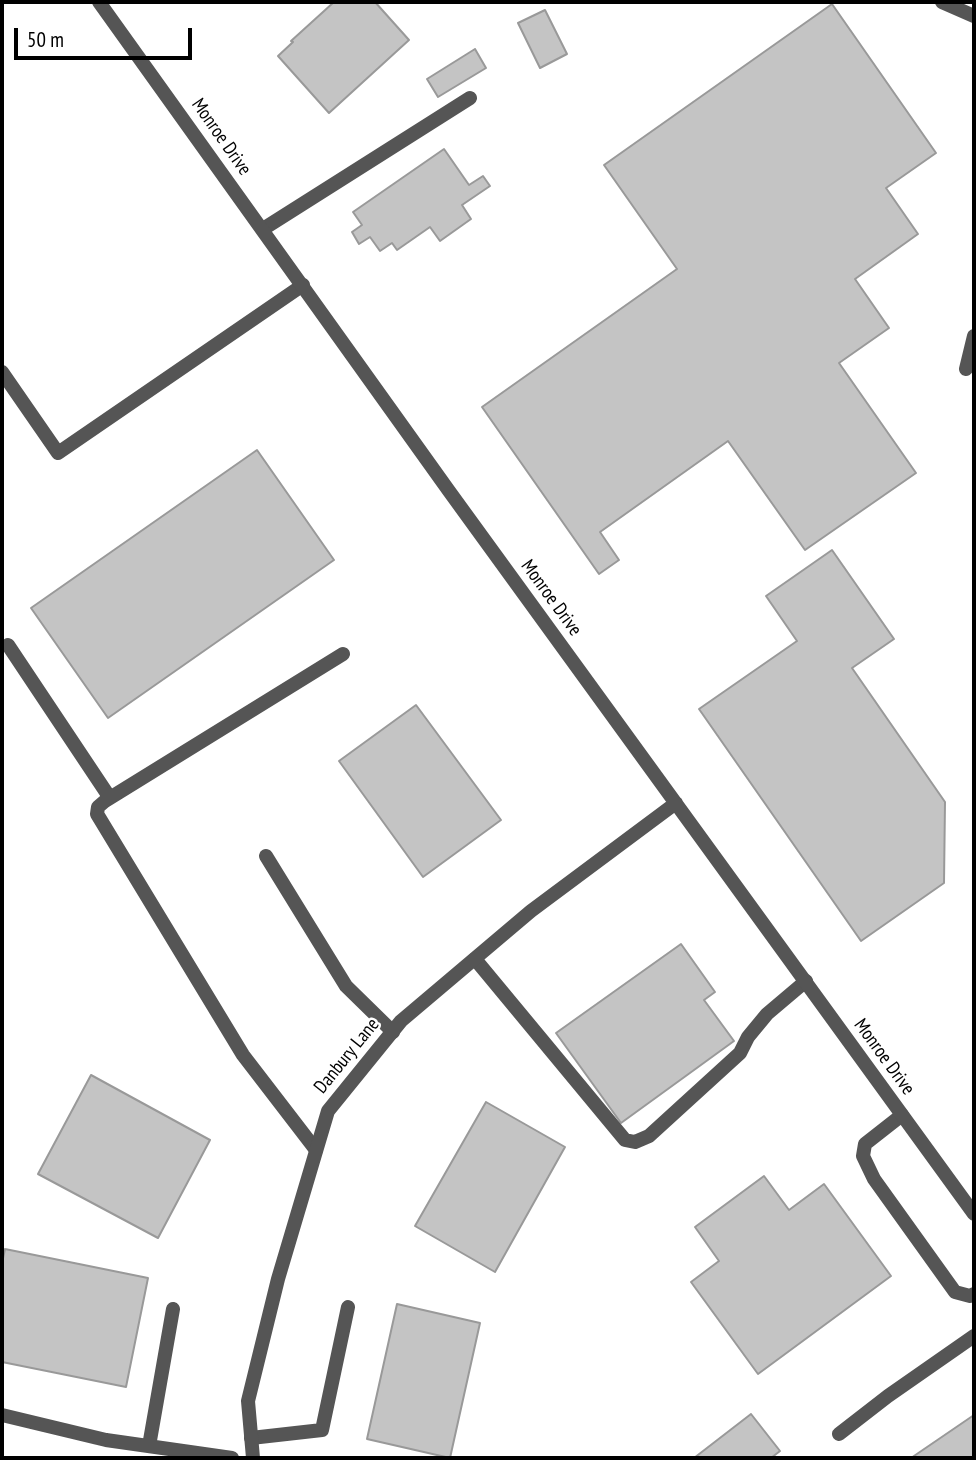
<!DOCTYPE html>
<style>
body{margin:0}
#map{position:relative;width:976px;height:1460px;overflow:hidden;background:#fff;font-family:"PT Sans Narrow",sans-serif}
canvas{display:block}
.frame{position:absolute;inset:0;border:4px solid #000;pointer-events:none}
.scale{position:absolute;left:14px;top:28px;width:178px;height:32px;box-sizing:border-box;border:4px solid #000;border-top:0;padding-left:9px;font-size:21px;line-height:24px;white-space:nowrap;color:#000;-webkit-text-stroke:5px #fff;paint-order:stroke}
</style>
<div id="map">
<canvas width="976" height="1460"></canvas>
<div class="frame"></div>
<div class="scale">50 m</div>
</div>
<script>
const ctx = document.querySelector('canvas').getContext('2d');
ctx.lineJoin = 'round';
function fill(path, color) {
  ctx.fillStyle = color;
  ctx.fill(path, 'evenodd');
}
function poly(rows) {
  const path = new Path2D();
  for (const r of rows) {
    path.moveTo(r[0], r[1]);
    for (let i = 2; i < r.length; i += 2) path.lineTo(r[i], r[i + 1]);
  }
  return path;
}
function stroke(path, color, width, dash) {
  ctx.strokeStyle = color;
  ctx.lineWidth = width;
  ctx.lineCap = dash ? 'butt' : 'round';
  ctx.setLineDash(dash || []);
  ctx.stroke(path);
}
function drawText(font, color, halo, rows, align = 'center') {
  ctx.font = font + ' "PT Sans Narrow",sans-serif';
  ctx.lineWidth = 5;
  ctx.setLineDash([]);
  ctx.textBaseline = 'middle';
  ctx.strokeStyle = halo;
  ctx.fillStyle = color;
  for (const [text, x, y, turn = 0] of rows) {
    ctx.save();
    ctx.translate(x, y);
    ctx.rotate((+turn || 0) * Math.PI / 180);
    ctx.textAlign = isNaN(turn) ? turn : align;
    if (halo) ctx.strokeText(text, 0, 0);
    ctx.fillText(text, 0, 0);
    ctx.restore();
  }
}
const building = poly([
 [334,2,375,2,409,40,329,113,278,56,293,42,291,41,334,2],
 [832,4,936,153,886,188,918,234,855,279,889,328,839,363,916,473,805,550,728,441,600,532,619,560,599,574,482,407,677,269,604,165,832,4],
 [545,10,567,54,540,68,518,23,545,10],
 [475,49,486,68,438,97,427,79,475,49],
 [444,149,469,185,483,176,490,186,462,205,471,219,440,241,430,227,397,250,392,243,380,251,370,237,359,244,352,232,362,225,353,212,444,149],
 [257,450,334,560,108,718,31,608,257,450],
 [832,550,894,639,852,668,945,802,944,883,861,941,699,709,797,641,766,596,832,550],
 [416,705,501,820,423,877,339,761,416,705],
 [681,944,715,992,704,1000,734,1041,621,1123,556,1033,681,944],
 [91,1075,210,1140,158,1238,38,1174,91,1075],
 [486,1102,565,1147,495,1272,415,1226,486,1102],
 [764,1176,789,1210,824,1184,891,1276,758,1374,691,1282,719,1261,695,1227,764,1176],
 [5,1249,148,1278,126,1387,2,1362,2,1263,5,1249],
 [397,1304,480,1323,450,1458,367,1439,397,1304],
 [751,1414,780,1451,771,1458,694,1458,751,1414],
 [974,1415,974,1458,911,1458,974,1415]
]);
fill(building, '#c4c4c4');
stroke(building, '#999', 2);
stroke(poly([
 [263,229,470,98],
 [2,372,58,453,303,285],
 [8,645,110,798],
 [266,856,346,986,393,1032],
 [475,959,625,1140,635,1142,649,1136,740,1053,748,1037,767,1014,806,981],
 [902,1115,865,1144,863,1156,874,1179,955,1292,970,1296,974,1294],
 [316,1150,243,1055,97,814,98,807,105,801,343,654],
 [2,1415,106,1440,232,1458],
 [839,1434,888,1396,974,1336],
 [251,1438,322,1430,348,1307],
 [149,1446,173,1309]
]), '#555', 14);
stroke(poly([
 [99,2,449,491,974,1214],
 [942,2,974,16],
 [966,369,974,336],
 [253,1458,248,1401,278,1279,328,1111,401,1021,531,911,676,803]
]), '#555', 14);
drawText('19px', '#000', '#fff', [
 ["Monroe Drive",221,137,55],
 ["Monroe Drive",551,598,54],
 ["Danbury Lane",347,1056,-51],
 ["Monroe Drive",884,1057,54]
]);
</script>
